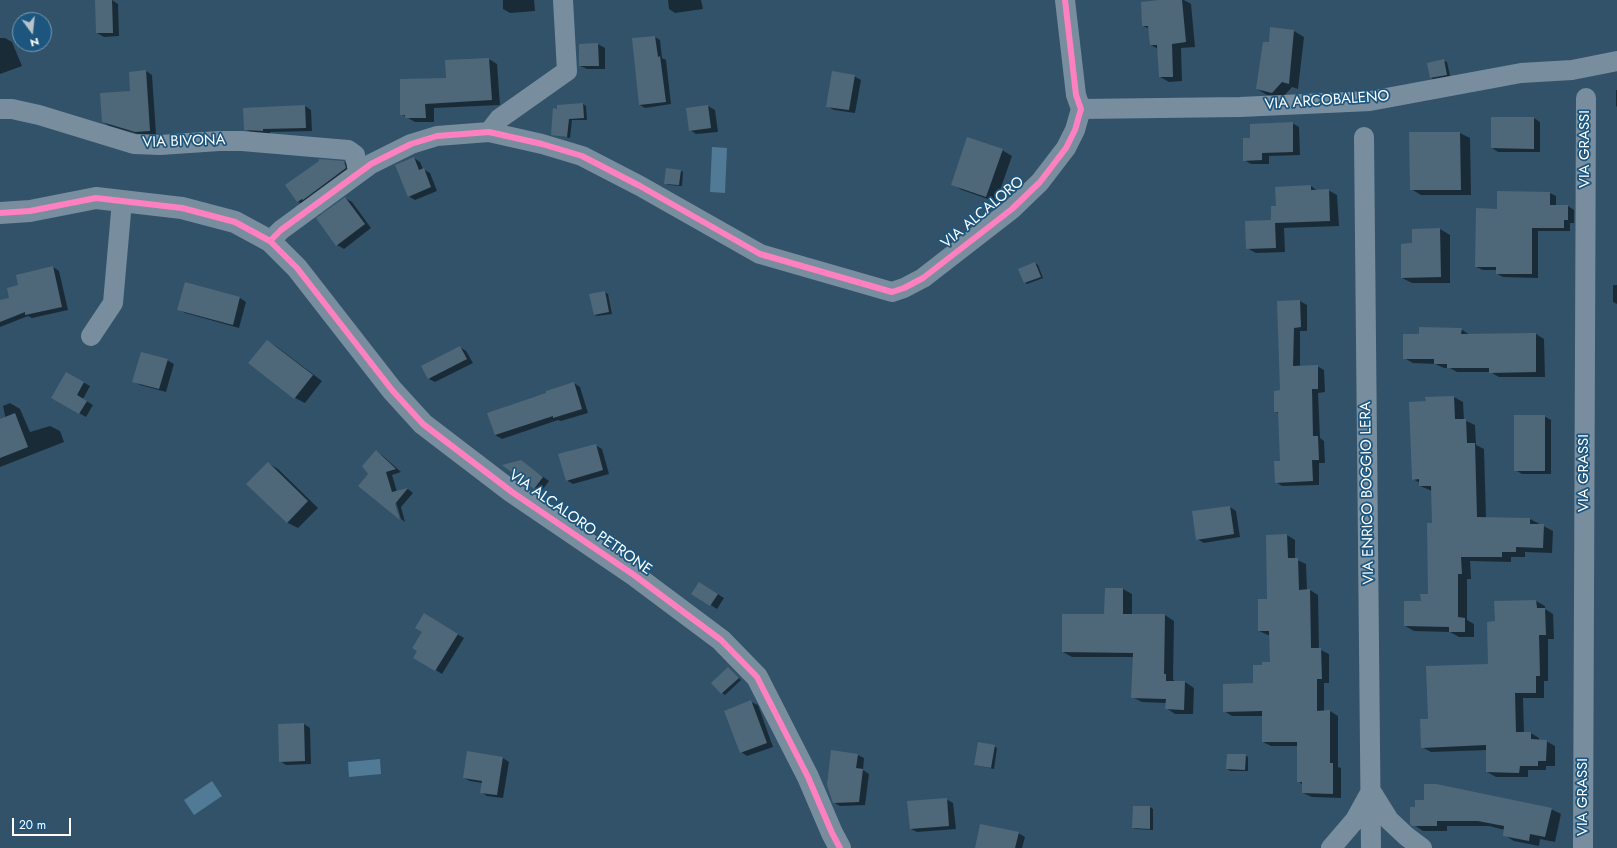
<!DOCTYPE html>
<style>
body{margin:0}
#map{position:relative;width:1617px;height:848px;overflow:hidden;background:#325269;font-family:Jost,sans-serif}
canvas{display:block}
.north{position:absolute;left:12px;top:12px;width:40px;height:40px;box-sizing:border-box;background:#1c567f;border:1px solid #779ab2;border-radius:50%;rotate:165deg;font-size:11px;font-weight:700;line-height:16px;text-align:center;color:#fff}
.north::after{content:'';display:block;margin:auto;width:14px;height:18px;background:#b7c2ca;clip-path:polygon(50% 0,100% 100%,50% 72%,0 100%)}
.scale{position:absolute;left:12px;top:818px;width:59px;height:18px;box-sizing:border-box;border:2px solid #fff;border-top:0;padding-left:5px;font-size:12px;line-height:14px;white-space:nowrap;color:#fff;-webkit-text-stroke:3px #1c567f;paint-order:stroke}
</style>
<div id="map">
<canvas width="1617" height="848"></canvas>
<div class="north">N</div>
<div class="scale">20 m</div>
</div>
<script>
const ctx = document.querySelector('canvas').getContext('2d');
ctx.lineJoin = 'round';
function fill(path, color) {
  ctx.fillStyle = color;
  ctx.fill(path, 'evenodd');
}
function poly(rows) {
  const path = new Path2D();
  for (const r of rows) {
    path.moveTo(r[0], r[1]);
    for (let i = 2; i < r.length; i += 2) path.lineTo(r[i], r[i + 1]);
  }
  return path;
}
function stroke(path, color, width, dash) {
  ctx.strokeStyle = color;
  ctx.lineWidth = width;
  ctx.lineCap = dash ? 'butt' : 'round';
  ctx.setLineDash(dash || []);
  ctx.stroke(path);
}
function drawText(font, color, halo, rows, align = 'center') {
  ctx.font = font + ' Jost,sans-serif';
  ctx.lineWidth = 3.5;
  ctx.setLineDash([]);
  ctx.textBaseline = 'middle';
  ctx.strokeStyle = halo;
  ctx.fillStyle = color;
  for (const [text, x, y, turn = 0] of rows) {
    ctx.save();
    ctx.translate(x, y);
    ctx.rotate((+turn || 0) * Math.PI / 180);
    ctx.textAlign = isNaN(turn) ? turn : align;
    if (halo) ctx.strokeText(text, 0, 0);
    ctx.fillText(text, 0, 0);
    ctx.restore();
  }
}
fill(poly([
 [712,147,727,148,725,193,710,192],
 [380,759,381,774,349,777,348,762],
 [212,781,222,796,194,815,184,800]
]), '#517a97');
fill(poly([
 [112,0,118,4,119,36,104,37,97,33],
 [503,0,534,0,535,11,510,13,503,9],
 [668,0,701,0,703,9,675,13,669,9],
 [1171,0,1184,0,1191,4,1195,47,1181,48,1182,81,1169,82,1160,77,1158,49,1151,45,1150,29,1143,26],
 [1271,28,1294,31,1304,37,1298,89,1292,87,1282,98,1267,95,1257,89,1270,43],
 [655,37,660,40,662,58,666,60,671,104,645,108,640,105],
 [0,38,5,38,12,42,22,66,0,74],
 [598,44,605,48,605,69,587,69,580,66,580,45],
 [489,59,497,64,500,105,434,108,434,122,415,122,401,114,447,79],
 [1444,61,1447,62,1450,76,1433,79,1431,78],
 [146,71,152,75,156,134,142,135,110,126,103,122,131,92],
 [854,76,861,80,855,113,834,110,827,106],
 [1616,90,1617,90,1617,107,1616,106],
 [583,104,586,106,587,120,572,120,570,138,552,134,558,110],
 [305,106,311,110,312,131,270,132,270,134,252,133,245,129],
 [708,106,715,110,718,132,696,134,690,130],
 [1534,118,1540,122,1540,152,1498,152,1492,148],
 [1292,123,1299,127,1300,155,1269,156,1269,164,1251,164,1244,160,1251,139],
 [1410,133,1460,133,1470,138,1471,195,1421,195,1411,189],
 [1002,150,1012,156,996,202,962,190,952,184],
 [414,158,420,162,423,169,430,173,437,191,415,200,408,196],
 [344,162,348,165,350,171,302,204,298,202],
 [680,170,683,172,682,186,668,185,665,183],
 [1311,186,1318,191,1328,190,1337,195,1339,226,1284,228,1285,252,1256,253,1247,248,1272,221,1277,207],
 [1550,193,1556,196,1556,206,1568,206,1574,210,1574,223,1570,223,1570,231,1538,231,1538,278,1503,277,1497,274,1497,270,1483,270,1476,267,1498,210],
 [345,198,352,202,371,228,344,249,337,245],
 [1440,229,1450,235,1450,283,1412,283,1402,278,1413,244],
 [1035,263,1038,265,1043,278,1027,284,1024,282],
 [1617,266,1617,304,1613,302,1613,285,1617,285],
 [53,267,59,271,68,310,32,318,28,316,0,327,0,301,10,298,20,285],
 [186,283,240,298,246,302,239,328,185,313,178,309],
 [605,292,608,294,612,314,597,316,594,315],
 [1300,301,1307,305,1307,331,1300,331,1300,367,1317,366,1324,370,1325,392,1318,393,1320,438,1324,441,1325,463,1319,463,1319,485,1282,486,1276,482,1281,462,1279,414,1275,411,1281,391,1278,302],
 [1461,329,1470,335,1536,334,1544,339,1545,377,1499,377,1490,372,1457,372,1450,368,1444,368,1435,364,1413,363,1404,358,1420,335],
 [267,341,277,347,322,381,305,403,295,398],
 [460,347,466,351,473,363,435,382,429,379],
 [167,360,174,364,166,392,140,385,133,381],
 [67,373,90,386,83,399,93,405,86,417,52,398],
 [574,383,580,387,588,413,561,421,558,420,502,439,495,435],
 [1454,397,1463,402,1464,420,1475,425,1476,445,1484,449,1486,518,1530,519,1553,531,1552,553,1525,552,1525,557,1511,557,1511,562,1470,561,1471,579,1467,579,1467,620,1474,624,1474,637,1459,637,1450,632,1414,631,1405,626,1422,602,1429,595,1433,524,1432,491,1420,486,1420,483,1413,479,1427,402],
 [10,403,20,409,30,432,50,426,60,431,64,442,0,467,0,429,10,439,3,406],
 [1544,416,1551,420,1551,474,1522,474,1515,470],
 [595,445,602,449,609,474,573,484,566,480],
 [376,451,382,455,401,472,392,475,397,492,408,489,413,493,401,507,405,522,401,519,395,499,371,471],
 [521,461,549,481,541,492,534,488],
 [268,463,278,469,318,508,298,528,288,523,248,484],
 [1230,507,1236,511,1240,537,1204,543,1197,539],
 [1287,535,1295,540,1295,559,1306,564,1307,590,1310,590,1318,595,1319,649,1329,654,1329,683,1324,683,1324,711,1330,711,1338,716,1338,767,1341,768,1341,798,1312,797,1303,793,1303,785,1298,781,1298,746,1271,746,1263,742,1263,716,1232,716,1224,711,1254,684,1263,666,1271,662,1270,635,1268,635,1259,631,1268,600,1267,536],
 [700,583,724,598,717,609,693,594],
 [1123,589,1132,594,1132,615,1165,615,1174,621,1173,679,1175,682,1185,682,1194,688,1193,714,1175,714,1166,708,1166,703,1142,702,1132,697,1134,657,1072,657,1063,652,1105,615],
 [1536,601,1545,606,1545,609,1553,614,1554,639,1548,639,1548,681,1544,681,1544,698,1523,698,1524,733,1531,733,1539,738,1539,741,1546,741,1555,746,1555,766,1546,766,1546,770,1528,770,1528,777,1496,777,1487,772,1487,750,1431,752,1422,747,1429,720,1489,664,1496,622],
 [424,615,464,638,442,674,415,657,419,651,424,632],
 [728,668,741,680,725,695,722,693],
 [751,702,758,705,773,747,747,756,741,752],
 [304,724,310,728,311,764,286,765,280,761],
 [994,746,997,748,994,769,975,765],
 [858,755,864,758,863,770,869,774,865,805,840,806,833,802],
 [1245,755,1248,757,1248,771,1230,771,1227,769],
 [503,758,509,762,503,798,487,796,481,792,482,783,470,781,464,778],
 [946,799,953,803,956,829,917,832,911,829],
 [1134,807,1150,807,1153,809,1153,830,1136,829,1133,828],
 [1551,809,1561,814,1555,842,1540,839,1539,846,1514,841,1504,835,1505,830,1489,826,1447,826,1447,831,1423,831,1411,823],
 [1018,833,1025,837,1022,848,976,848]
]), '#0007');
fill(poly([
 [95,0,112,0,113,33,96,33],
 [1159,0,1182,0,1186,42,1172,44,1173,77,1159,77,1157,45,1150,45,1148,26,1142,26,1141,2],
 [1270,27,1294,30,1289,84,1282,82,1272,93,1256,89,1263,42,1269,42],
 [655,36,658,57,660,56,666,102,639,105,632,38],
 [598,43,599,66,579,66,579,44],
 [489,58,492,100,425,104,426,118,405,118,405,115,400,115,400,79,446,78,445,60],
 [1444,59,1447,75,1430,78,1427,63],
 [146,70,150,131,135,132,102,122,100,93,130,91,129,72],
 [832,71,855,75,849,110,826,107],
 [583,103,584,118,569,119,567,137,551,135,553,108,557,109,557,105],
 [305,105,306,128,263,129,263,131,244,130,243,108],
 [708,105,711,128,689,131,686,108],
 [1491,117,1534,117,1534,149,1491,148],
 [1293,122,1293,152,1262,153,1262,160,1243,161,1243,138,1250,138,1250,124],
 [1409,132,1460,132,1461,190,1410,190],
 [967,137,1003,149,986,197,951,185],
 [414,157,419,170,424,168,431,187,408,197,395,165],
 [319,159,344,161,346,168,303,200,302,199,297,202,285,185,319,161],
 [666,168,681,170,679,185,664,184],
 [1311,185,1311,190,1329,189,1330,221,1275,223,1276,248,1246,249,1245,221,1271,220,1271,206,1276,206,1275,187],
 [1497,191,1550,192,1550,205,1568,205,1568,220,1564,220,1564,228,1532,228,1532,274,1496,274,1496,267,1475,267,1476,208,1497,209],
 [345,197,365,224,336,246,316,218],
 [1440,228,1441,277,1401,278,1401,244,1412,243,1412,229],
 [1035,262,1041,277,1024,283,1018,269],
 [53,266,62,307,25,315,25,312,0,322,0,300,9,298,7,288,18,285,16,275],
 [185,282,240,297,233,325,177,310],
 [605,291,609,312,594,315,589,294],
 [1300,300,1301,327,1294,328,1293,366,1318,365,1318,389,1312,389,1313,436,1318,436,1319,460,1312,460,1313,481,1275,483,1274,461,1280,461,1278,412,1274,412,1274,391,1280,390,1277,301],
 [1419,327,1462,328,1461,334,1536,333,1536,372,1489,373,1489,368,1447,368,1447,364,1434,364,1434,359,1403,359,1403,334,1419,334],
 [267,340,313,375,294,399,248,363],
 [460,346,467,359,428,379,421,366],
 [141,352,168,359,159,389,132,382],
 [66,372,84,382,77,395,87,401,79,414,51,398],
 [574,382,582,409,553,418,553,416,495,435,487,413,546,393,546,391],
 [1454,396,1455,419,1466,419,1467,443,1475,443,1477,517,1530,518,1530,524,1544,524,1543,548,1516,547,1516,552,1502,552,1502,557,1461,557,1462,574,1458,574,1458,617,1465,618,1465,632,1449,632,1449,627,1404,626,1404,601,1421,601,1420,594,1428,594,1427,523,1432,523,1431,486,1419,486,1419,479,1412,480,1409,402,1426,401,1425,397],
 [15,413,28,447,0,458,0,419],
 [1514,415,1545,415,1545,471,1514,471],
 [596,444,603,470,566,481,558,454],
 [376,450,396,469,386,472,392,492,408,488,395,504,400,520,358,486,368,474,362,466],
 [521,460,543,477,534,489,502,465],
 [268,462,308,501,287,523,246,484],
 [1230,506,1234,534,1196,540,1192,511],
 [1287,534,1288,558,1298,558,1299,590,1310,589,1311,648,1321,648,1322,679,1317,679,1317,711,1330,710,1330,763,1333,763,1333,794,1302,793,1302,782,1297,782,1297,742,1262,742,1262,711,1223,712,1223,684,1253,683,1253,665,1262,665,1262,662,1270,662,1269,631,1258,631,1258,599,1267,599,1266,535],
 [699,582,718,594,710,606,691,594],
 [1105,588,1123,588,1123,614,1165,614,1164,674,1166,674,1166,681,1185,681,1184,710,1165,709,1166,699,1131,698,1133,653,1062,652,1062,614,1104,614],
 [1536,600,1537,608,1545,608,1546,635,1539,635,1540,676,1536,676,1536,693,1515,693,1516,732,1531,732,1531,739,1547,740,1546,761,1538,761,1538,766,1520,766,1519,773,1486,772,1486,745,1421,748,1420,719,1428,719,1426,666,1488,664,1487,622,1495,621,1494,601],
 [424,613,458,634,435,671,413,658,417,651,412,648,422,632,415,628],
 [728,667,739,678,721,694,711,683],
 [751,700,767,743,740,753,724,711],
 [304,723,305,761,279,762,278,724],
 [978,742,995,745,991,768,974,765],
 [831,750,858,754,856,768,863,769,859,802,833,803,827,785],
 [467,751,503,757,497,795,480,793,482,781,463,778],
 [1227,754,1246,754,1245,770,1226,769],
 [1424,784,1436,784,1552,808,1545,837,1530,834,1529,841,1503,836,1504,826,1478,821,1437,821,1437,826,1412,826,1410,824,1410,807,1415,807,1415,800,1424,800],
 [947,798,949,826,910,829,907,801],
 [1133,806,1150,806,1150,829,1132,828],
 [980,824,1019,832,1015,848,975,848]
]), '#4e687a');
stroke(poly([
 [0,109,12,109,39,115,134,144,160,145,219,141,242,141,348,150,355,155,358,172],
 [1081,109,1240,107,1370,101,1521,73,1572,70,1617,61],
 [489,132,499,119,567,71,563,0],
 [1364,137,1371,848],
 [270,241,281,230,371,164,411,144,437,136,489,132,542,144,582,156,640,186,760,254,892,292,904,288,923,278,1012,209,1040,182,1066,148,1075,130,1081,109,1076,95,1065,0],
 [91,336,113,303,122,201],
 [1331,848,1355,820,1371,791,1389,820,1406,836,1422,848],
 [1583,848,1586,98]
]), '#788e9f', 20);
stroke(poly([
 [0,213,30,211,96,198,182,208,235,222,270,241,297,268,392,390,423,424,512,492,634,575,721,640,757,677,808,777,832,833,840,848]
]), '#788e9f', 22);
stroke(poly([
 [0,213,30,211,96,198,182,208,235,222,270,241,297,268,392,390,423,424,512,492,634,575,721,640,757,677,808,777,832,833,840,848],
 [270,241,281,230,371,164,411,144,437,136,489,132,542,144,582,156,640,186,760,254,892,292,904,288,923,278,1012,209,1040,182,1066,148,1075,130,1081,109,1076,95,1065,0]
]), '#ff80c0', 6);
drawText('15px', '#fff', '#1c567f', [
 ["VIA ARCOBALENO",1327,101,-4],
 ["VIA BIVONA",184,142,-2],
 ["VIA GRASSI",1585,149,-90],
 ["VIA ALCALORO",983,213,-40],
 ["VIA GRASSI",1584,473,-90],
 ["VIA ENRICO BOGGIO LERA",1368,493,-91],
 ["VIA ALCALORO PETRONE",580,523,35],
 ["VIA GRASSI",1583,797,-90]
]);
</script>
